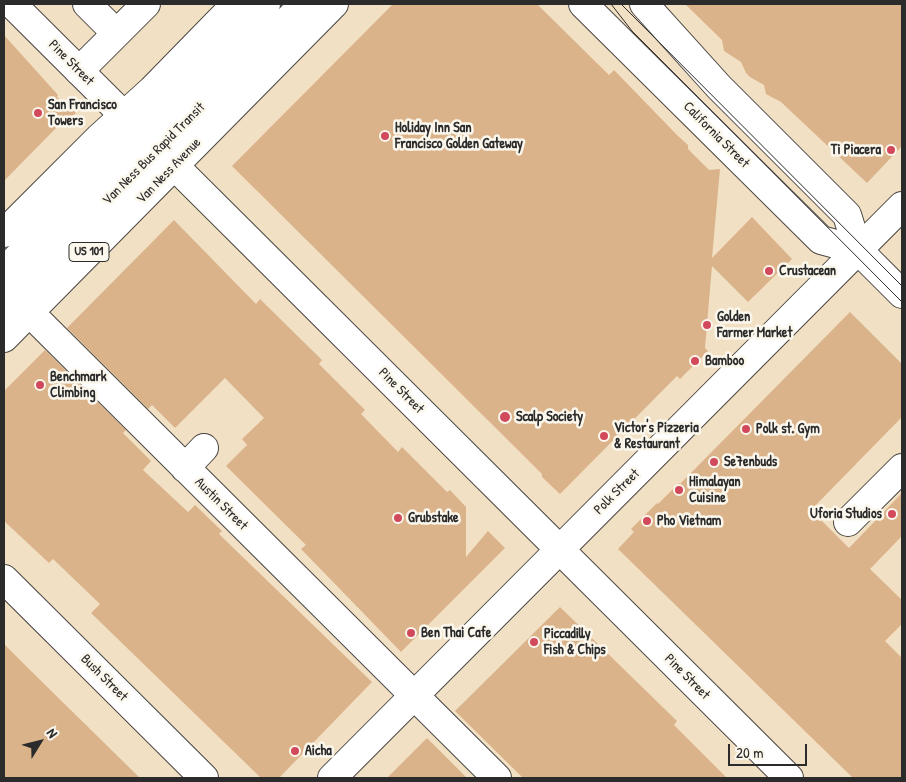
<!DOCTYPE html>
<style>
body{margin:0}
#map{position:relative;width:906px;height:782px;overflow:hidden;background:#f2e0c4;font-family:"Patrick Hand",sans-serif}
canvas{display:block}
.frame{position:absolute;inset:0;border:5px solid #2b2b2b;pointer-events:none}
.north{position:absolute;left:15px;top:717px;width:50px;height:50px;-webkit-text-stroke:4px #fbf7ec;paint-order:stroke;rotate:54deg;font-size:14px;font-weight:700;line-height:20px;text-align:center;color:#2b2b2b}
.north::after{content:'';display:block;margin:auto;width:18px;height:22px;background:#2b2b2b;clip-path:polygon(50% 0,100% 100%,50% 72%,0 100%)}
.scale{position:absolute;left:728px;top:744px;width:79px;height:22px;box-sizing:border-box;border:2px solid #2b2b2b;border-top:0;padding-left:6px;font-size:15px;line-height:18px;white-space:nowrap;color:#2b2b2b;-webkit-text-stroke:4px #fbf7ec;paint-order:stroke}
</style>
<div id="map">
<canvas width="906" height="782"></canvas>
<div class="frame"></div>
<div class="north">N</div>
<div class="scale">20 m</div>
</div>
<script>
const ctx = document.querySelector('canvas').getContext('2d');
ctx.lineJoin = 'round';
function fill(path, color) {
  ctx.fillStyle = color;
  ctx.fill(path, 'evenodd');
}
function poly(rows) {
  const path = new Path2D();
  for (const r of rows) {
    path.moveTo(r[0], r[1]);
    for (let i = 2; i < r.length; i += 2) path.lineTo(r[i], r[i + 1]);
  }
  return path;
}
function stroke(path, color, width, dash) {
  ctx.strokeStyle = color;
  ctx.lineWidth = width;
  ctx.lineCap = dash ? 'butt' : 'round';
  ctx.setLineDash(dash || []);
  ctx.stroke(path);
}
function drawText(font, color, halo, rows, align = 'center') {
  ctx.font = font + ' "Patrick Hand",sans-serif';
  ctx.lineWidth = 5;
  ctx.setLineDash([]);
  ctx.textBaseline = 'middle';
  ctx.strokeStyle = halo;
  ctx.fillStyle = color;
  for (const [text, x, y, turn = 0] of rows) {
    ctx.save();
    ctx.translate(x, y);
    ctx.rotate((+turn || 0) * Math.PI / 180);
    ctx.textAlign = isNaN(turn) ? turn : align;
    if (halo) ctx.strokeText(text, 0, 0);
    ctx.fillText(text, 0, 0);
    ctx.restore();
  }
}
fill(poly([
 [393,4,537,4,609,75,614,70,678,136,688,145,688,149,709,170,720,169,712,258,752,217,792,259,748,302,712,266,705,348,708,351,680,379,677,376,560,494,542,477,542,474,232,166],
 [685,4,902,4,902,146,867,183,781,102,766,94,764,85,750,77,746,73,741,62,724,51,722,40],
 [4,35,58,95,57,97,76,113,63,125,58,126,4,181],
 [174,220,256,304,260,299,322,360,319,364,365,410,361,414,398,452,402,447,447,492,450,490,466,507,466,557,488,531,505,548,401,652,301,549,306,545,226,466,247,445,242,439,264,418,225,378,175,428,152,405,148,409,67,328],
 [850,312,902,364,902,417,811,510,849,548,902,493,902,536,870,569,902,600,902,624,885,641,902,658,902,778,853,778,618,549,634,532,631,529,657,503,658,504,679,483,680,484],
 [45,350,126,430,123,433,151,461,143,470,188,512,195,505,222,531,219,534,372,682,279,778,261,778,91,613,100,604,53,559,49,563,4,521,4,391],
 [560,607,677,721,674,725,727,778,523,778,455,711],
 [4,644,31,671,140,778,4,778],
 [427,738,467,778,387,778]
]), '#dbb38b');
const minor = poly([
 [87,4,116,33],
 [583,4,821,240,858,250],
 [644,4,719,87,847,215,858,250,902,294],
 [79,71,146,4],
 [4,271,169,107,266,4],
 [4,304,304,4],
 [29,312,497,778],
 [185,468,204,448],
 [848,522,902,468],
 [332,778,902,206]
]);
const major = poly([
 [12,4,789,778],
 [4,579,204,778]
]);
const highway = poly([
 [4,233,99,138,152,90,236,4],
 [4,338,334,4]
]);
stroke(minor, '#494642', 30);
stroke(major, '#494642', 30);
stroke(highway, '#494642', 30);
stroke(minor, '#fff', 28);
stroke(major, '#fff', 28);
stroke(highway, '#fff', 28);
stroke(poly([
 [611,4,632,31,902,302],
 [621,4,902,286]
]), '#2b2b2b', 1);
for (const [x, y, r, color] of [
 [38,113,5,"#d1495b"],
 [385,136,5,"#d1495b"],
 [891,150,5,"#d1495b"],
 [769,271,5,"#d1495b"],
 [707,325,5,"#d1495b"],
 [695,361,5,"#d1495b"],
 [40,385,5,"#d1495b"],
 [505,417,6,"#d1495b"],
 [746,429,5,"#d1495b"],
 [604,436,5,"#d1495b"],
 [714,462,5,"#d1495b"],
 [679,490,5,"#d1495b"],
 [892,514,5,"#d1495b"],
 [398,518,5,"#d1495b"],
 [647,521,5,"#d1495b"],
 [411,633,5,"#d1495b"],
 [534,642,5,"#d1495b"],
 [295,751,5,"#d1495b"]
]) {
  const dot = new Path2D();
  dot.arc(x, y, r, 0, 2 * Math.PI);
  ctx.fillStyle = color;
  ctx.fill(dot);
  stroke(dot, '#fbf7ec', 2);
}
for (const [x, y, w] of [
 [89,252,40]
]) {
  const box = new Path2D();
  box.roundRect(x - w / 2, y - 9.5, w, 19, 4);
  ctx.fillStyle = '#fbf7ec';
  ctx.fill(box);
  stroke(box, '#2b2b2b', 1);
}
drawText('bold 12px', '#2b2b2b', null, [
 ["US 101",89,252]
]);
drawText('14px', '#2b2b2b', '#fbf7ec', [
 ["Pine Street",71,63,45],
 ["California Street",716,135,45],
 ["Van Ness Bus Rapid Transit",154,154,-45],
 ["Van Ness Avenue",169,171,-46],
 ["Pine Street",401,391,45],
 ["Polk Street",617,492,-45],
 ["Austin Street",221,504,45],
 ["Pine Street",687,677,45],
 ["Bush Street",104,678,45]
]);
drawText('bold 14px', '#2b2b2b', '#fbf7ec', [
 ["San Francisco",48,105],
 ["Towers",48,121],
 ["Holiday Inn San",395,128],
 ["Francisco Golden Gateway",395,144],
 ["Ti Piacera",881,150,"right"],
 ["Crustacean",779,271],
 ["Golden",717,317],
 ["Farmer Market",717,333],
 ["Bamboo",705,361],
 ["Benchmark",50,377],
 ["Climbing",50,393],
 ["Scalp Society",516,417],
 ["Victor's Pizzeria",614,428],
 ["& Restaurant",614,444],
 ["Polk st. Gym",756,429],
 ["Se7enbuds",724,462],
 ["Himalayan",689,482],
 ["Cuisine",689,498],
 ["Uforia Studios",882,514,"right"],
 ["Grubstake",408,518],
 ["Pho Vietnam",657,521],
 ["Ben Thai Cafe",421,633],
 ["Piccadilly",544,634],
 ["Fish & Chips",544,650],
 ["Aicha",305,751]
], 'left');
</script>
